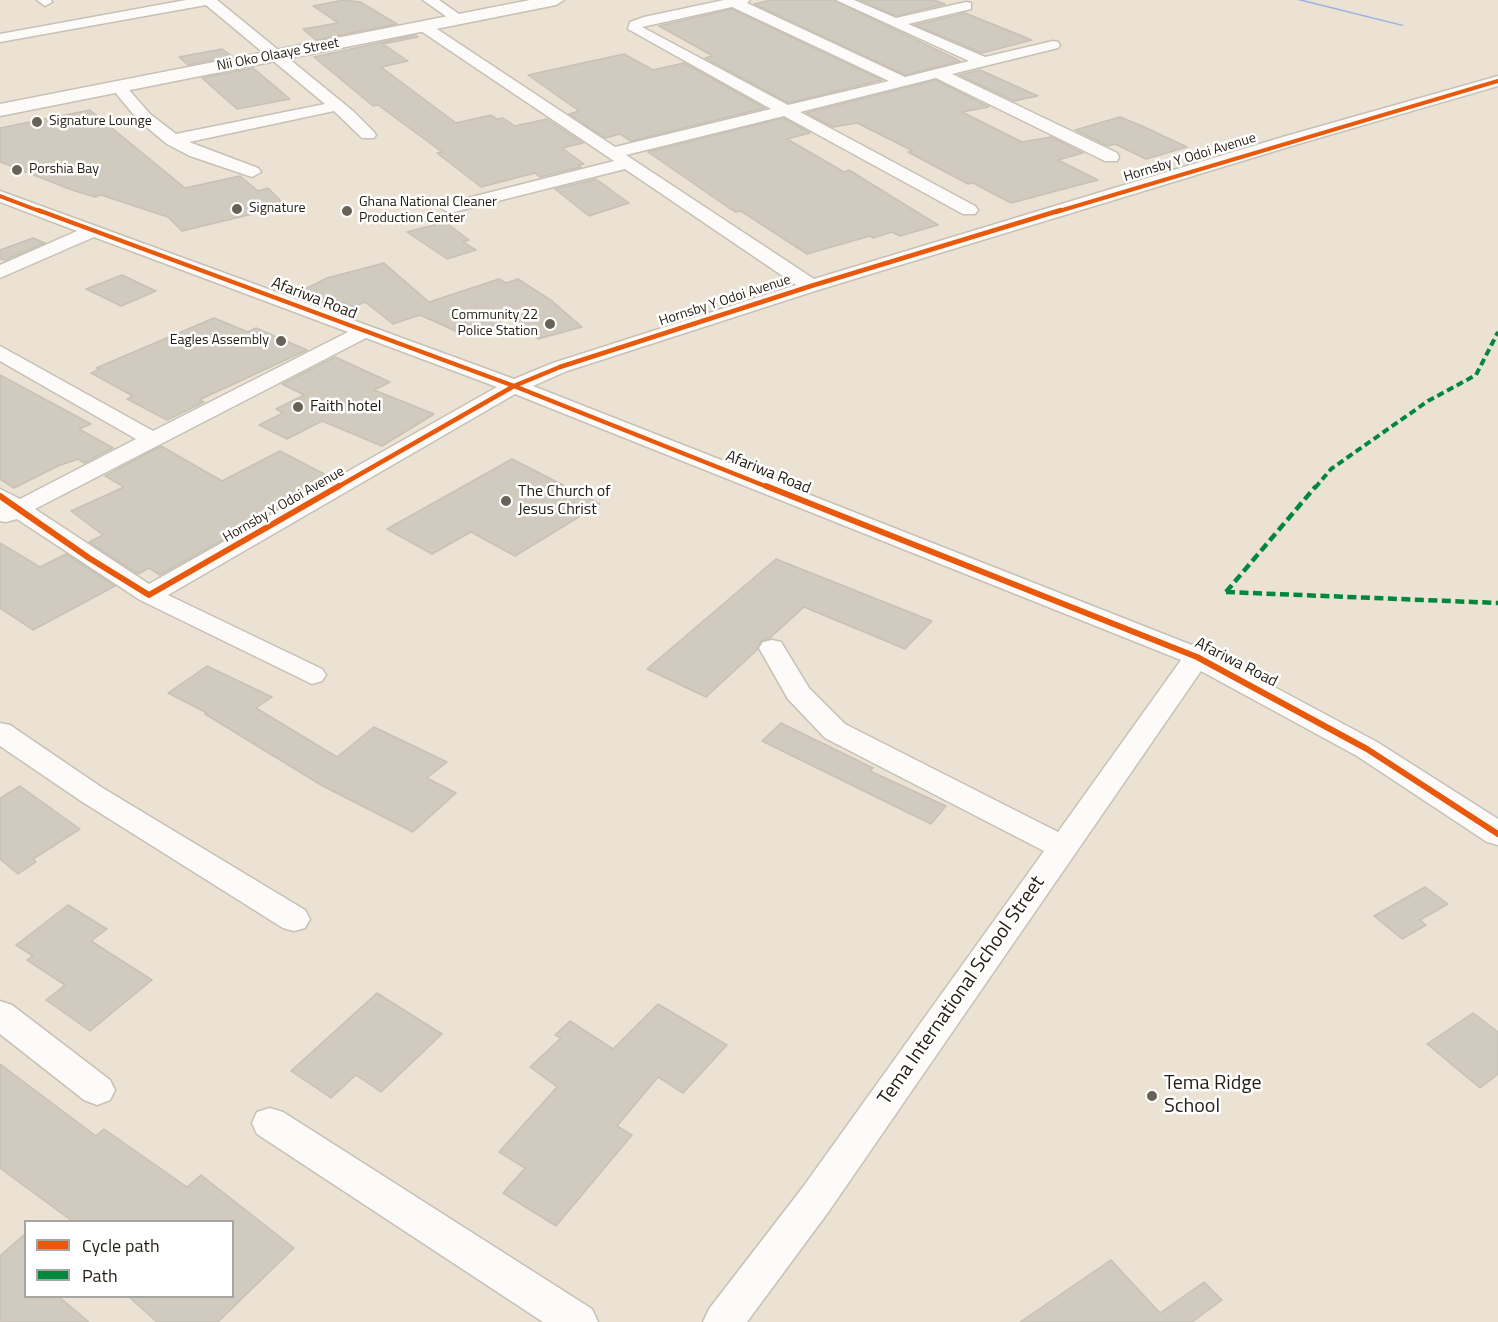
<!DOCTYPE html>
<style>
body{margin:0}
#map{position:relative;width:1498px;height:1322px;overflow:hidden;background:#ebe2d4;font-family:"Titillium Web",sans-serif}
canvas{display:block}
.legend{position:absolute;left:24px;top:1220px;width:210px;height:78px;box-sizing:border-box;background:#fff;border:2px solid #a7a5a1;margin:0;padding:8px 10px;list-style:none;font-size:18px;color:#221d13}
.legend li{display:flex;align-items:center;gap:12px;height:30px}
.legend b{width:30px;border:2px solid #a7a5a1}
</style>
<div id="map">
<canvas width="1498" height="1322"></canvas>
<ul class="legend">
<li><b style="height:8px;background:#e8590c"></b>Cycle path</li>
<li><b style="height:8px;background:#00873e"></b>Path</li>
</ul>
</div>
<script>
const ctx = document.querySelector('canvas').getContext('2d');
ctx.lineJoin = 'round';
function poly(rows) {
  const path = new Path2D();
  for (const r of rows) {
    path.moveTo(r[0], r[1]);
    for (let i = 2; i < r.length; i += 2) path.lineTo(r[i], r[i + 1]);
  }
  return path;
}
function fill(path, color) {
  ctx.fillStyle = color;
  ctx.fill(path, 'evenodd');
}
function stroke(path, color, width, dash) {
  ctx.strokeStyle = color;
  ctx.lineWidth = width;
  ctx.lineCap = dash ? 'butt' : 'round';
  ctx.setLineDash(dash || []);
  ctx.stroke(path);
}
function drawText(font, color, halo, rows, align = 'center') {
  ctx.font = font + ' "Titillium Web",sans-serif';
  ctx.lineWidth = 5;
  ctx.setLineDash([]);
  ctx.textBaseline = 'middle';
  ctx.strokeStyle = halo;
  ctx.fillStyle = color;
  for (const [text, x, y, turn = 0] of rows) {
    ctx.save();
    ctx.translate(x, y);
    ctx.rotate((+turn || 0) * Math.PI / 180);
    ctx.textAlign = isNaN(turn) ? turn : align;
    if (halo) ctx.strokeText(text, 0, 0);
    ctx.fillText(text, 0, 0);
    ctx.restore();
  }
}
fill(poly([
 [1297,0,1304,0,1404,25,1402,26,1297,0]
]), '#a2b5e1');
const building = poly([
 [343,0,360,2,397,24,316,40,303,29,338,23,313,6,343,0],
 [771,0,834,0,960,61,905,75,754,4,771,0],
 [860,0,934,0,945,4,896,16,860,0],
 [732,9,882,80,788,103,705,58,713,56,659,26,732,9],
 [965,13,1032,40,982,53,915,25,965,13],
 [415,35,418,37,383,44,408,61,381,67,456,123,491,115,497,119,503,118,515,126,547,119,583,143,562,148,584,164,578,165,581,167,540,177,535,173,481,187,437,153,442,152,378,105,373,106,314,57,415,35],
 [222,49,232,56,188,65,179,57,222,49],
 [624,54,653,70,684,63,765,108,631,141,620,134,605,138,569,114,579,111,528,75,624,54],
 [253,68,290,99,237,109,202,78,253,68],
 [980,70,1038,96,1014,101,959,75,980,70],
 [936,80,989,107,962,112,1022,142,1051,137,1083,153,1058,160,1098,180,1011,203,973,183,968,184,908,152,913,151,857,123,833,127,806,113,936,80],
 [90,110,185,188,240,176,258,191,268,188,286,206,182,231,168,217,101,195,95,197,72,190,0,162,0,128,90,110],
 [1120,117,1142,126,1187,147,1146,159,1115,144,1108,146,1075,130,1120,117],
 [784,118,810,133,787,139,844,172,849,170,938,225,900,236,892,232,873,238,870,236,807,254,741,211,736,212,729,208,648,152,784,118],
 [596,179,629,203,589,216,555,189,596,179],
 [445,222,469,240,463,242,476,250,447,259,407,232,445,222],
 [33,238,45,243,5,260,0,259,0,250,33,238],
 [384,263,429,302,499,279,506,283,518,279,552,301,582,327,538,339,513,316,488,328,478,324,460,333,420,315,393,324,365,302,354,307,335,300,326,304,299,292,327,278,384,263],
 [122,275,156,291,121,306,86,289,122,275],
 [214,318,248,332,256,328,307,350,199,400,204,402,167,420,127,399,133,396,91,373,100,369,96,368,214,318],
 [335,357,390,382,374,390,434,414,382,446,322,421,287,439,259,425,283,413,276,409,304,395,282,384,335,357],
 [0,375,91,424,79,429,113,448,84,463,78,459,58,466,14,488,0,479,0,375],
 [161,446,222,481,280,451,326,475,291,494,297,498,160,575,149,568,138,574,89,542,103,535,71,511,124,487,105,476,161,446],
 [512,459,600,504,515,556,471,532,432,554,387,529,512,459],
 [0,543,40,567,66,554,115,586,33,630,0,608,0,543],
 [776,559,932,621,905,649,804,607,770,638,761,641,757,650,706,697,647,669,776,559],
 [207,666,272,697,256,708,337,757,374,727,447,762,427,778,456,793,413,832,321,785,205,714,207,713,168,693,207,666],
 [781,723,873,768,870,771,946,806,931,824,762,741,781,723],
 [20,786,80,829,33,859,36,862,18,874,0,859,0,798,20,786],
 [1425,887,1448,904,1420,920,1426,925,1402,939,1374,916,1425,887],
 [68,905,107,929,91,941,152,980,90,1031,46,1000,65,985,27,960,33,956,16,945,68,905],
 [377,993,442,1034,381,1092,356,1075,331,1098,291,1071,377,993],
 [658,1004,727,1045,683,1093,658,1077,617,1126,632,1135,556,1226,503,1193,525,1168,499,1152,557,1087,530,1067,561,1038,555,1035,570,1021,613,1049,658,1004],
 [1473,1013,1498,1032,1498,1074,1480,1088,1427,1044,1473,1013],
 [0,1064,96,1136,104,1129,187,1187,201,1175,294,1248,218,1322,157,1322,128,1296,232,1296,232,1221,72,1221,0,1168,0,1064],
 [26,1233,26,1296,58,1296,89,1322,0,1322,0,1256,26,1233],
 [1111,1260,1160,1313,1204,1282,1222,1300,1192,1322,1020,1322,1111,1260]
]);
fill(building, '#d1cabe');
stroke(building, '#c8c1b6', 1.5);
const minor = poly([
 [37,0,51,0,52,2,45,6,37,0],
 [186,0,217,0,353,111,374,132,376,135,374,138,362,138,334,111,189,142,258,168,261,172,252,177,190,156,167,144,138,120,110,86,113,83,123,83,150,114,176,134,325,104,206,5,0,42,0,34,186,0],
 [423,0,439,0,466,19,464,22,454,22,423,0],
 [724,0,750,0,747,3,905,77,969,61,836,0,854,0,896,18,966,2,971,3,971,9,908,24,985,57,1053,41,1058,42,1060,45,1058,48,952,74,1117,153,1119,157,1117,161,1105,161,936,78,800,112,975,206,978,210,975,214,963,214,784,116,626,155,814,279,1286,136,1498,76,1498,86,1298,144,818,290,567,371,533,386,1207,651,1377,742,1498,819,1498,845,1487,842,1357,756,1201,671,829,1211,747,1322,703,1322,709,1309,803,1187,1044,851,825,738,788,699,759,648,763,642,772,640,781,642,809,688,845,724,1058,832,1181,660,515,394,168,595,322,669,326,675,322,681,312,684,140,600,17,519,6,522,0,521,0,489,20,499,136,439,0,361,0,346,153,431,348,332,94,237,0,278,0,265,77,231,0,202,0,191,514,379,553,363,796,285,625,169,450,213,441,208,444,204,614,161,418,29,418,23,428,23,615,147,771,109,628,29,630,22,644,17,724,0],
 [732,7,889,81,788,105,642,27,732,7],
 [366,338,497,387,149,584,35,509,366,338],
 [0,723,10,725,101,787,305,910,310,919,305,928,294,931,283,928,81,801,0,746,0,723],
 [0,1001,12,1005,110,1080,115,1090,110,1100,97,1105,84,1100,0,1034,0,1001],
 [270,1108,283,1112,592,1309,598,1322,543,1322,257,1134,252,1123,257,1112,270,1108]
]);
const tertiary = poly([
 [530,0,564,0,556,5,0,116,0,104,530,0]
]);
stroke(minor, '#c7c0b4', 3);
stroke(tertiary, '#c7c0b4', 3);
fill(minor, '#fcfbf9');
fill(tertiary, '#fcfbf9');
stroke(poly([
 [1315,488,1331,469,1428,401,1476,375,1498,332]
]), '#00873e', 4, [7, 4]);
stroke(poly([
 [1226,592,1316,486],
 [1226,592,1498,603]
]), '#00873e', 4.5, [9, 4.5]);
stroke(poly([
 [0,196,42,212],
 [1056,212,1498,81]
]), '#e8590c', 4);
stroke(poly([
 [38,210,514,386,770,488],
 [336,488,514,386,560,367,811,286,1061,210]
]), '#e8590c', 4.5);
stroke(poly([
 [766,486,1197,657,1367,749,1498,834],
 [0,496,89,558,149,595,339,486]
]), '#e8590c', 6);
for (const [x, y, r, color] of [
 [37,122,6,"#686257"],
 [17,170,6,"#686257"],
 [237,209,6,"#686257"],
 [347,211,6,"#686257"],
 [550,324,6,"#686257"],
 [281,341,6,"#686257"],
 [298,407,6,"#686257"],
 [506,501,6,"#686257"],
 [1152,1096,6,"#686257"]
]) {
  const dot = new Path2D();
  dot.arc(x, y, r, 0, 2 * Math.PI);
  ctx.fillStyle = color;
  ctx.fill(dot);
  stroke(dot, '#fff', 2);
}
drawText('14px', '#221d13', '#fff', [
 ["Nii Oko Olaaye Street",278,55,-11],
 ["Hornsby Y Odoi Avenue",1190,158,-17],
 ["Hornsby Y Odoi Avenue",725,301,-18],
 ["Hornsby Y Odoi Avenue",284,505,-30]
]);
drawText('14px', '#221d13', '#fff', [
 ["Signature Lounge",49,122],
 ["Porshia Bay",29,170],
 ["Ghana National Cleaner",359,203],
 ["Production Center",359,219],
 ["Signature",249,209],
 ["Community 22",538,316,"right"],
 ["Police Station",538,332,"right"],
 ["Eagles Assembly",269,341,"right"]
], 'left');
drawText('16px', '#221d13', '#fff', [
 ["Afariwa Road",314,299,21],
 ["Afariwa Road",768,473,22],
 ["Afariwa Road",1236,663,27]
]);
drawText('16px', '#221d13', '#fff', [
 ["Faith hotel",310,407],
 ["The Church of",518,492],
 ["Jesus Christ",518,510]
], 'left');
drawText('20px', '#221d13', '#fff', [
 ["Tema International School Street",962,991,-55]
]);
drawText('20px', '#221d13', '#fff', [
 ["Tema Ridge",1164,1084],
 ["School",1164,1107]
], 'left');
</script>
